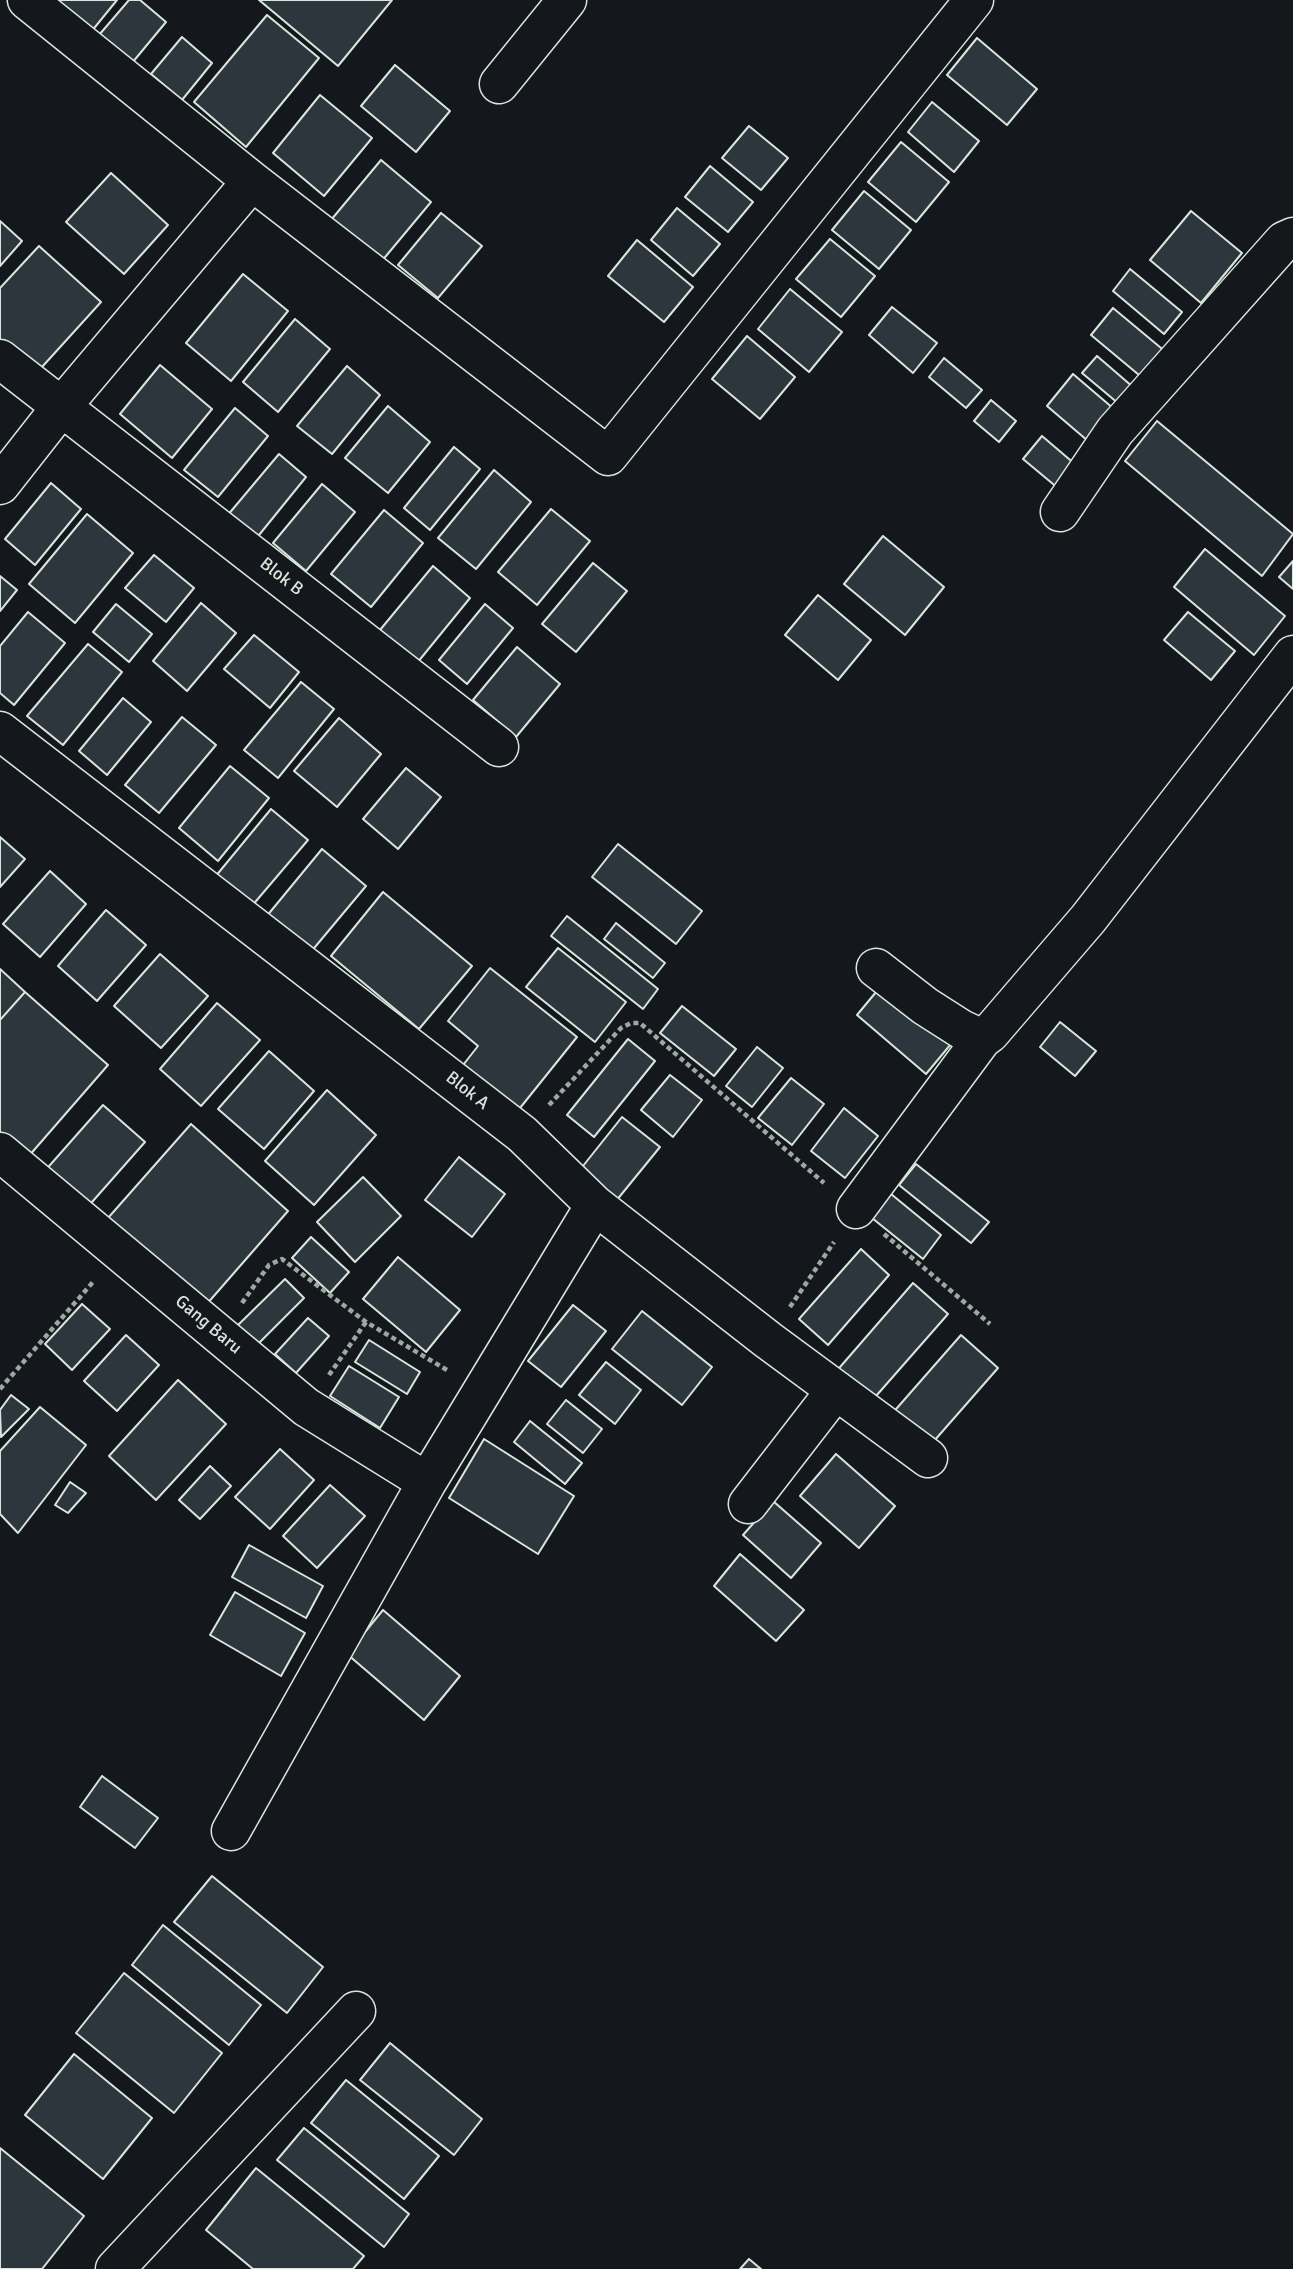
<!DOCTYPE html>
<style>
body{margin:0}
canvas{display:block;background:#14181c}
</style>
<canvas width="1293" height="2269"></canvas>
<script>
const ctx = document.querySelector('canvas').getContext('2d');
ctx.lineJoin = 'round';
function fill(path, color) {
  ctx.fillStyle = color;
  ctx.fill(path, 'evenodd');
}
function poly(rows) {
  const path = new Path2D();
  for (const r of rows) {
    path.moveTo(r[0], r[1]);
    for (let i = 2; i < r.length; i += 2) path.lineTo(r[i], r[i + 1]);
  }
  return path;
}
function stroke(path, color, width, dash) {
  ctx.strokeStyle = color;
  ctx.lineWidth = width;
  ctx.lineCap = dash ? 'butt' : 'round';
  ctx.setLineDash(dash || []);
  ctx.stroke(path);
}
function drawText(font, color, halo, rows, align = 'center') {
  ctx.font = font + ' Signika,sans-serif';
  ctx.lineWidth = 5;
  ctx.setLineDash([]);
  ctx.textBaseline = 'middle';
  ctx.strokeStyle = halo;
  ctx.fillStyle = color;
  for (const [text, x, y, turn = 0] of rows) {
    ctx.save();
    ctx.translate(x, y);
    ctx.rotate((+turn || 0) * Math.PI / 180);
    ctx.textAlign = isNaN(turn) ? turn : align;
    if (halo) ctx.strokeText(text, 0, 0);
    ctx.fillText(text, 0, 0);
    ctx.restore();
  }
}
const building = poly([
 [57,0,117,0,82,43,57,0],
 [129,0,140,0,166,22,132,63,99,35,129,0],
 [259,0,392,0,338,66,259,0],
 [267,15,319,58,246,147,194,102,267,15],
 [182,37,212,63,182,100,151,74,182,37],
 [977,38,1037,89,1007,125,947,75,977,38],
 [395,65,450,111,416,152,361,106,395,65],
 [320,95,372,138,324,196,273,153,320,95],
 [932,102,979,141,954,172,908,132,932,102],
 [749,126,788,158,761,190,722,158,749,126],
 [901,142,949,182,916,222,868,182,901,142],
 [381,160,431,202,376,268,326,226,381,160],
 [710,166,753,202,728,232,685,197,710,166],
 [111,173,168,225,124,274,66,222,111,173],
 [864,191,911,230,879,269,832,230,864,191],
 [677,208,720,244,693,276,651,240,677,208],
 [1191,211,1242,253,1201,303,1150,260,1191,211],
 [441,213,482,246,438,298,398,265,441,213],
 [0,221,22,241,0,266,0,221],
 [830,239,875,276,841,317,796,279,830,239],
 [637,240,693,287,664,322,608,276,637,240],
 [39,246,101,302,32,378,0,348,0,288,39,246],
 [1130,269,1182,312,1164,334,1113,291,1130,269],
 [243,274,288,311,231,381,186,343,243,274],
 [790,289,842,332,809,372,758,329,790,289],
 [892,307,937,343,913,373,869,335,892,307],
 [1113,308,1173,358,1151,385,1091,335,1113,308],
 [295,319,330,349,278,412,243,382,295,319],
 [747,336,795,377,760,419,712,379,747,336],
 [1097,356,1133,387,1119,404,1082,373,1097,356],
 [944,358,982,390,966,408,929,377,944,358],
 [160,365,212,409,172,458,120,414,160,365],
 [347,366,380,395,332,454,297,426,347,366],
 [1073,374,1121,415,1095,447,1047,406,1073,374],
 [991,400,1016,421,999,442,974,421,991,400],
 [388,406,430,442,388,493,345,458,388,406],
 [235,408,268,436,218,497,184,470,235,408],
 [1157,421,1293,534,1262,576,1125,461,1157,421],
 [1042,436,1083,471,1065,494,1023,459,1042,436],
 [454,447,480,469,430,530,404,508,454,447],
 [279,454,306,477,255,540,227,516,279,454],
 [494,470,531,502,476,569,438,538,494,470],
 [51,483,81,509,35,565,5,539,51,483],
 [322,484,355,512,306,571,273,543,322,484],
 [551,509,590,541,537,605,498,572,551,509],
 [384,510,423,543,371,607,331,574,384,510],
 [87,514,133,553,75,623,29,584,87,514],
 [883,536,944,587,905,635,844,584,883,536],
 [1205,549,1285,616,1254,655,1174,587,1205,549],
 [154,555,194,588,166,622,125,588,154,555],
 [1293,561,1293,589,1279,577,1293,561],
 [593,563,627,591,576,652,542,624,593,563],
 [433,566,470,598,413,668,375,636,433,566],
 [0,576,17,590,0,611,0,576],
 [818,595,871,640,838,680,785,635,818,595],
 [201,603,236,633,187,691,153,661,201,603],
 [116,604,152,634,129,662,93,632,116,604],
 [485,604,513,628,467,684,439,660,485,604],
 [28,612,65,643,14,705,0,693,0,646,28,612],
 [1188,612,1235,651,1211,680,1164,640,1188,612],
 [254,635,299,672,270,708,224,669,254,635],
 [88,644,122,672,63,745,27,716,88,644],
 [517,647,560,684,516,737,473,700,517,647],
 [301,682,334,709,278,778,244,750,301,682],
 [123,698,151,722,107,775,79,751,123,698],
 [182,717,216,745,159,813,125,785,182,717],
 [339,718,381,754,337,807,294,771,339,718],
 [230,766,269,798,218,861,179,828,230,766],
 [406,768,441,797,398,849,363,819,406,768],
 [271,809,308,840,251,907,215,877,271,809],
 [0,837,25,859,0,887,0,837],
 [618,844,702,911,676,944,592,877,618,844],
 [322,849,366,886,310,953,266,917,322,849],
 [50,871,86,904,40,957,3,924,50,871],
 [383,892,472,966,419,1029,331,956,383,892],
 [106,910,146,945,97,1001,58,966,106,910],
 [567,916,658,989,643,1009,551,936,567,916],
 [616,923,665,963,653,978,604,939,616,923],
 [558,948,626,1002,595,1042,526,987,558,948],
 [160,954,208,996,161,1048,114,1006,160,954],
 [490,968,577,1037,512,1118,456,1074,478,1046,448,1021,490,968],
 [0,969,25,992,0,1020,0,969],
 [886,980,956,1038,926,1074,857,1015,886,980],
 [25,992,108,1065,28,1157,0,1132,0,1020,25,992],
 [217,1003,260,1040,201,1106,160,1069,217,1003],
 [682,1006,736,1049,714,1076,660,1033,682,1006],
 [1060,1022,1096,1051,1075,1076,1040,1047,1060,1022],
 [628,1039,655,1061,594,1137,567,1115,628,1039],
 [757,1047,783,1068,752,1107,726,1086,757,1047],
 [269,1051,314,1091,264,1149,218,1109,269,1051],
 [670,1075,702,1100,673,1137,641,1110,670,1075],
 [791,1078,824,1104,792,1145,758,1118,791,1078],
 [327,1090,376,1135,314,1205,265,1161,327,1090],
 [103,1105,145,1142,85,1210,43,1173,103,1105],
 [844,1108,878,1136,845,1178,811,1151,844,1108],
 [622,1117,660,1147,616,1201,579,1171,622,1117],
 [191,1124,288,1211,206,1305,108,1218,191,1124],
 [459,1157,505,1194,472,1237,425,1200,459,1157],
 [916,1164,989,1222,971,1243,899,1185,916,1164],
 [363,1177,401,1216,355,1262,317,1222,363,1177],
 [891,1194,941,1235,923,1259,872,1218,891,1194],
 [311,1237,349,1272,330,1293,292,1258,311,1237],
 [861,1249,889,1275,828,1345,799,1319,861,1249],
 [398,1257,460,1310,426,1352,363,1299,398,1257],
 [285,1279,304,1298,254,1348,235,1328,285,1279],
 [913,1283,948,1314,869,1404,834,1374,913,1283],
 [82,1304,110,1329,72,1370,45,1344,82,1304],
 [573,1305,606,1331,561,1387,528,1361,573,1305],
 [642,1311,712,1367,682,1405,612,1349,642,1311],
 [308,1318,329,1336,296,1373,275,1354,308,1318],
 [126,1335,159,1365,117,1411,84,1381,126,1335],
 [961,1335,998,1368,927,1449,890,1416,961,1335],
 [369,1340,420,1372,407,1394,355,1362,369,1340],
 [606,1362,641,1390,615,1424,579,1395,606,1362],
 [349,1366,399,1397,380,1428,330,1396,349,1366],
 [178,1380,226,1424,156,1500,109,1456,178,1380],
 [11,1395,29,1409,1,1437,0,1410,11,1395],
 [566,1400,602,1429,583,1453,547,1424,566,1400],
 [40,1407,86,1445,18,1533,0,1514,0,1451,40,1407],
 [530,1421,582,1463,565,1484,514,1442,530,1421],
 [484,1439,574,1496,538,1554,449,1498,484,1439],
 [280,1449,314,1480,270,1529,235,1497,280,1449],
 [836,1454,895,1506,859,1548,800,1496,836,1454],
 [210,1466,231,1486,200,1519,179,1500,210,1466],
 [70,1482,86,1493,68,1513,55,1505,70,1482],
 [330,1485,365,1516,317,1568,283,1536,330,1485],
 [773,1501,821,1543,791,1578,743,1535,773,1501],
 [249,1545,323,1586,306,1618,232,1577,249,1545],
 [740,1554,804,1610,776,1641,714,1586,740,1554],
 [235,1592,305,1633,281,1676,210,1635,235,1592],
 [383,1610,460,1676,424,1720,347,1654,383,1610],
 [102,1776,158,1818,135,1848,80,1807,102,1776],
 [212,1876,323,1967,287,2013,174,1922,212,1876],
 [163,1925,261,2005,229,2045,132,1965,163,1925],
 [124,1973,222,2053,174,2113,76,2033,124,1973],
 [390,2043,482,2119,454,2155,360,2080,390,2043],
 [74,2054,152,2118,103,2179,25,2115,74,2054],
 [346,2080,439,2156,404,2199,311,2123,346,2080],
 [304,2128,409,2214,384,2247,277,2160,304,2128],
 [0,2148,84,2216,42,2269,0,2269,0,2148],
 [256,2168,364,2256,353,2269,253,2269,206,2230,256,2168],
 [749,2259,761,2269,740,2269,749,2259]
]);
fill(building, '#2c363c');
stroke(building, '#d8e6dc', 2);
const minor = poly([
 [27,0,252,181,608,456,974,0],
 [499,84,567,0],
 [0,359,499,747],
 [0,485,62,406,252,181],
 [1060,512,1115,431,1284,241,1293,237],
 [0,731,522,1134,595,1205,768,1340,928,1458],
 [876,968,925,1006,961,1029,982,1039,990,1033,1088,919,1293,655],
 [0,1152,306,1407,427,1482],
 [856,1209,982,1039],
 [748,1504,836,1390],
 [231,1831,427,1482,595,1205],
 [115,2269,356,2011]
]);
stroke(minor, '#d8e6dc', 41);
stroke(poly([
 [549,1105,621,1028,631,1023,640,1023,824,1183],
 [884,1234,990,1324],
 [242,1303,269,1265,282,1259,366,1322,447,1370],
 [790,1307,834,1242],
 [329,1375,366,1322],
 [0,1389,93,1282]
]), '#9da8a2', 4.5, [5, 3.5]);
stroke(minor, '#14181c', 38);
drawText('18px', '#d8e6dc', '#14181c', [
 ["Blok B",281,577,38],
 ["Blok A",467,1091,38],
 ["Gang Baru",208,1325,40]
]);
</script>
